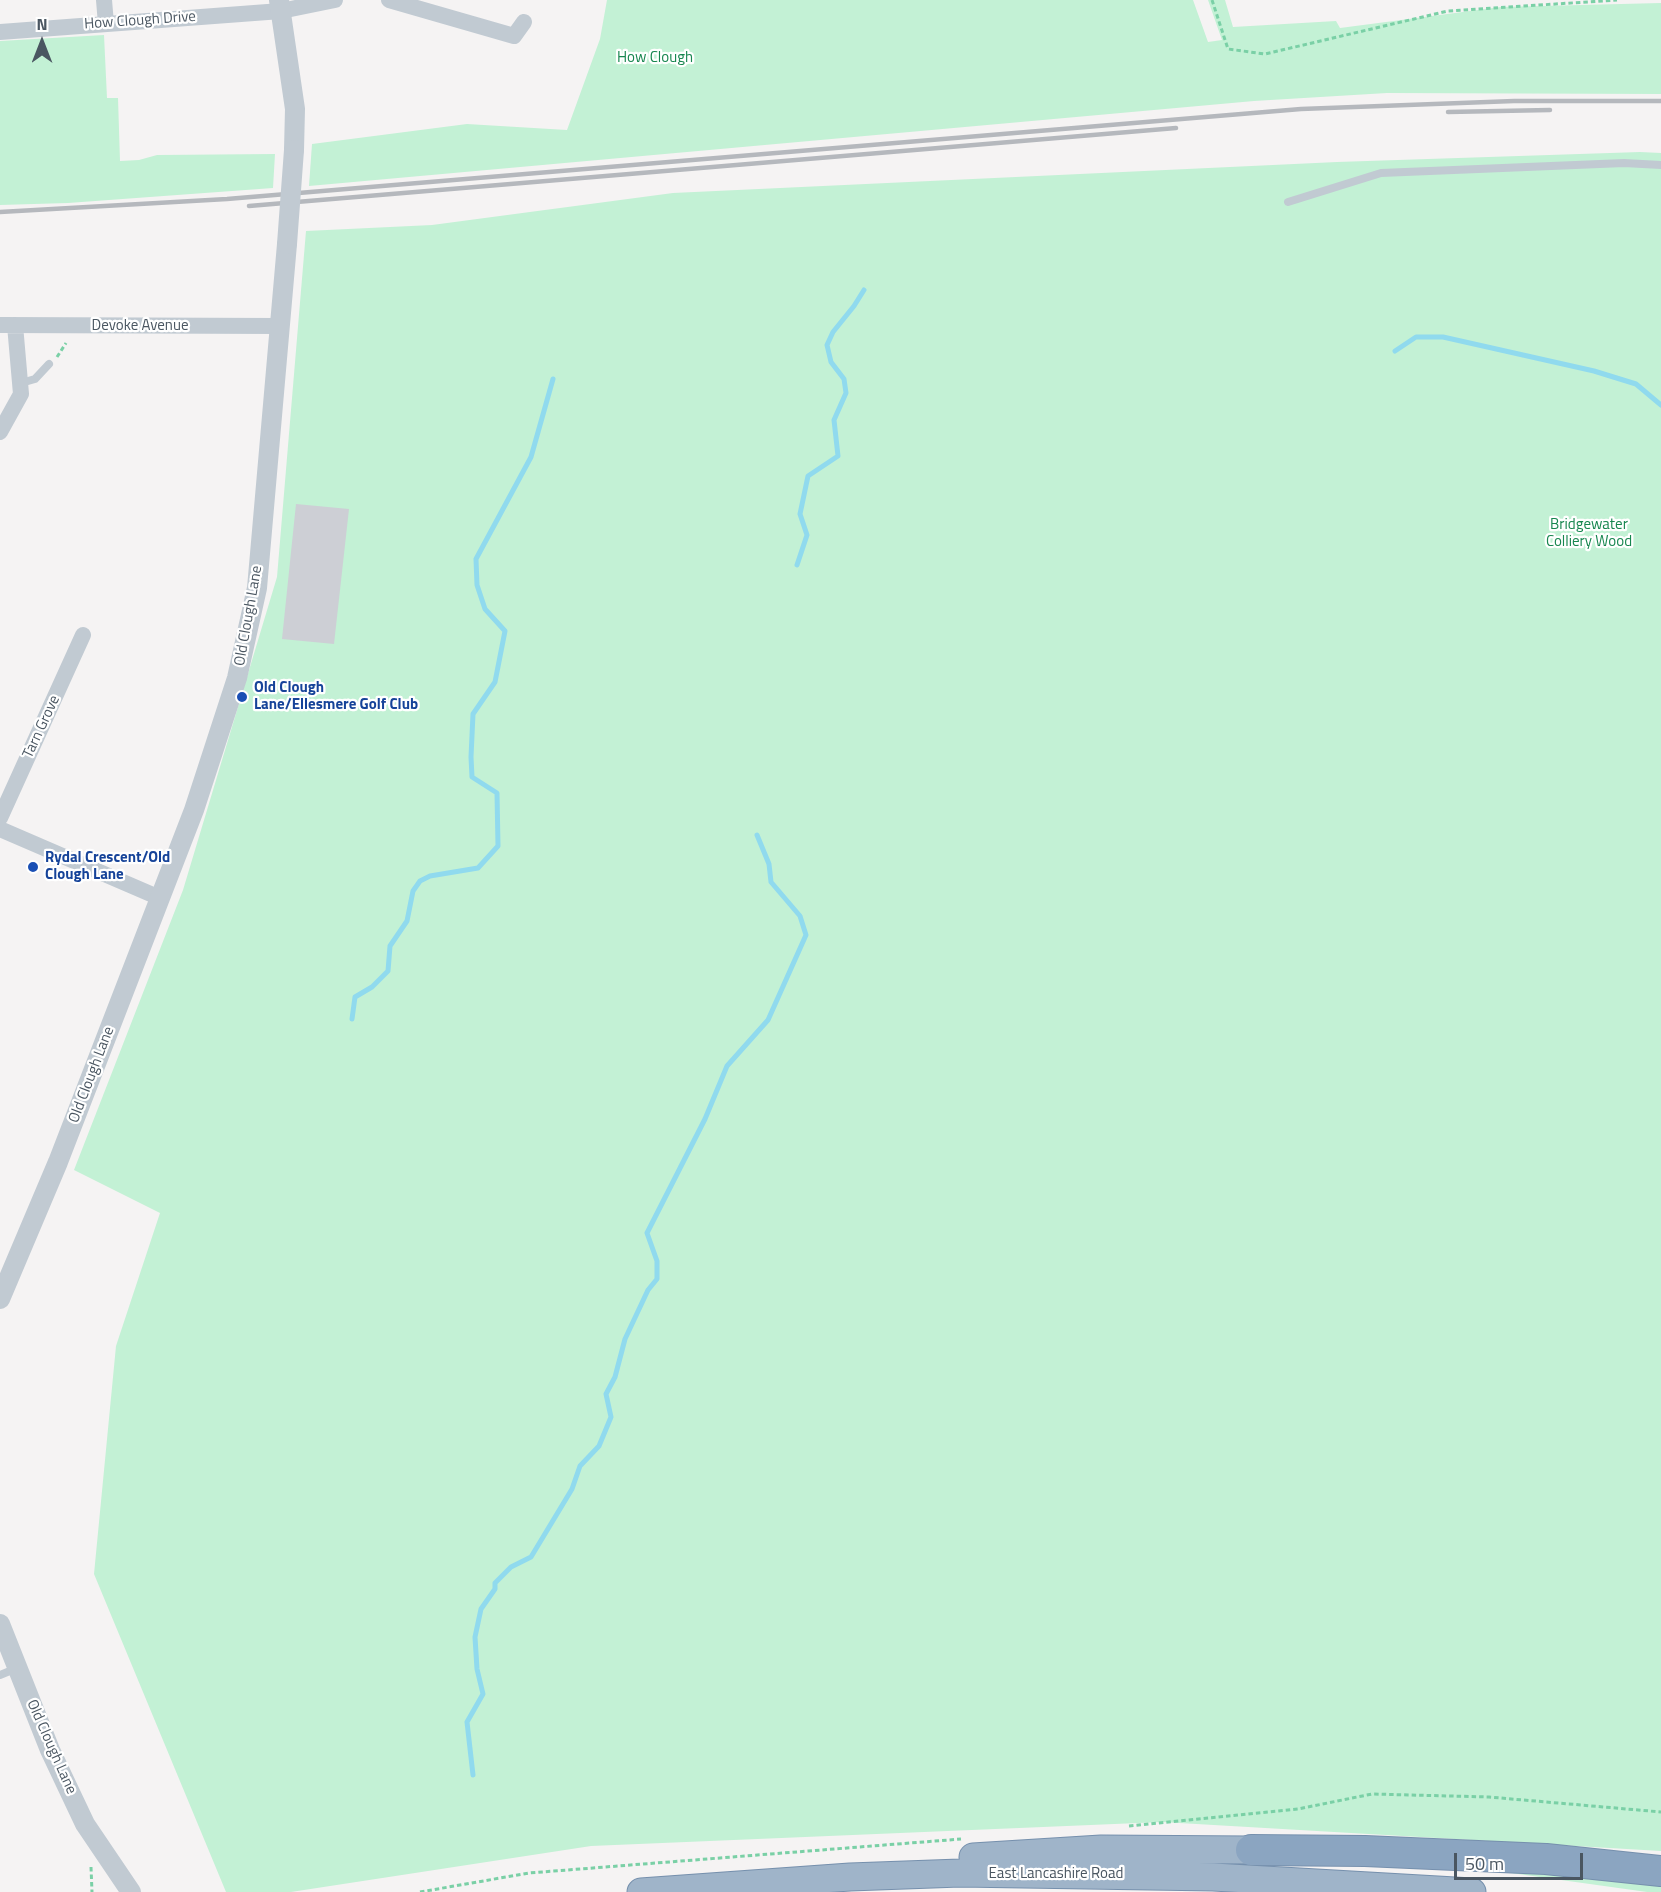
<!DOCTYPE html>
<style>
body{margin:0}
#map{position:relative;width:1661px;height:1892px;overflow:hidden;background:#f5f3f3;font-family:"Titillium Web",sans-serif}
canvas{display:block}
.north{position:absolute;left:12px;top:12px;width:60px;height:60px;-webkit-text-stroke:4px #fff;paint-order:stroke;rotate:0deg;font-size:16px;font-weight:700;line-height:24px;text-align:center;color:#4a5661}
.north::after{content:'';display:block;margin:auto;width:21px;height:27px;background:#4a5661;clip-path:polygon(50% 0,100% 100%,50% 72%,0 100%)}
.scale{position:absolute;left:1454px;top:1853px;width:129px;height:27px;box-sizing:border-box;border:3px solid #4a5661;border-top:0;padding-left:8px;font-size:18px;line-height:21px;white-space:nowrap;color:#4a5661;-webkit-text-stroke:4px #fff;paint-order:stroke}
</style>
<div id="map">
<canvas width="1661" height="1892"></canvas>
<div class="north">N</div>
<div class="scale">50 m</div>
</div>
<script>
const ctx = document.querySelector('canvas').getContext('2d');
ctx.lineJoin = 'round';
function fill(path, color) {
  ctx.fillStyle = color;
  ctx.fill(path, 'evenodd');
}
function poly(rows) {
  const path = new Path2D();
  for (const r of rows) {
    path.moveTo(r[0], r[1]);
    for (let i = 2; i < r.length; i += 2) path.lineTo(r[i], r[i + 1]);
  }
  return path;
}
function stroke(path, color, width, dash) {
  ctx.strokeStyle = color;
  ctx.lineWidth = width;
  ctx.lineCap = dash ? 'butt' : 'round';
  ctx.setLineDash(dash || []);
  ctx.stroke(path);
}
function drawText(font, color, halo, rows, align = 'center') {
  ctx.font = font + ' "Titillium Web",sans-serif';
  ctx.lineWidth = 4.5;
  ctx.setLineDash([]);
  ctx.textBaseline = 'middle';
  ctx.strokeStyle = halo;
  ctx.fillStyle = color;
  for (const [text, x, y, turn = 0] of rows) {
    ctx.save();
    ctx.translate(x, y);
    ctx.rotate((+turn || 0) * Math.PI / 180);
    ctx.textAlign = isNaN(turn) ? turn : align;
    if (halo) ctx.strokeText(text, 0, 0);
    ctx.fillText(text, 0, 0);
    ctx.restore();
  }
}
fill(poly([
 [607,0,1193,0,1208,42,1222,40,1208,0,1225,0,1233,27,1336,21,1340,28,1501,7,1661,3,1661,94,1387,93,1254,101,309,186,312,144,467,124,567,130,600,39],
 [104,35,107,98,118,98,120,161,139,160,157,155,275,154,273,188,68,203,0,205,0,41],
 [1640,152,1661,153,1661,1851,1162,1822,591,1846,291,1892,226,1892,94,1574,116,1346,160,1213,74,1170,183,890,277,577,306,231,432,225,673,193,1337,162],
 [1461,1866,1661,1882,1661,1892,1647,1892]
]), '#c3f1d5');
stroke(poly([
 [1395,351,1416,337,1443,337,1594,371,1636,384,1661,405],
 [797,565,807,535,800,514,808,476,838,456,834,420,846,393,844,379,831,362,827,345,833,332,854,306,864,290],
 [352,1019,355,997,372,987,388,971,390,946,407,921,413,891,420,881,430,876,478,868,498,846,497,793,472,777,471,757,473,714,495,682,505,631,485,609,477,585,476,559,531,457,553,379],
 [473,1775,467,1722,483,1694,477,1669,475,1637,481,1609,495,1589,495,1583,511,1567,531,1557,572,1489,580,1466,599,1446,611,1417,606,1394,615,1377,625,1339,648,1290,657,1279,657,1261,647,1233,705,1119,727,1066,768,1020,806,935,800,916,771,882,769,864,757,835]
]), '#90daee', 5);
fill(poly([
 [296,504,349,509,334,644,282,639]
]), '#cdcfd5');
const trunk = poly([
 [973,1857,1101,1849,1251,1850],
 [641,1892,850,1877,960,1873,1213,1877,1472,1892]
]);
const motorway = poly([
 [1251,1850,1365,1851,1546,1859,1661,1871]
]);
stroke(trunk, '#7690ad', 29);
stroke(motorway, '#7690ad', 32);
stroke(poly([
 [1212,0,1228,49,1265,54,1448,11,1617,0],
 [57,357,66,343],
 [1129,1826,1298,1809,1372,1794,1489,1797,1661,1812],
 [91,1867,92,1892],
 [420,1892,529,1873,961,1839]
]), '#7ad0a6', 3, [4.5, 3]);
stroke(poly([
 [1288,202,1381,173,1624,163,1661,165],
 [21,383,35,379,49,364],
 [0,1675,17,1668]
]), '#c1cad2', 8);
stroke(poly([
 [104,0,106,24],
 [389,0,514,36,524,22],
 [0,32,281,11,335,0],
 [0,325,279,326],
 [0,432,21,394,15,325],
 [0,818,83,635],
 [0,829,160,898]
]), '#c1cad2', 16);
stroke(poly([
 [279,0,295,109,294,150],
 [0,1299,58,1162,194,810,237,678,257,588,287,244],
 [0,1624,50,1750,85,1824,131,1892]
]), '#c1cad2', 20);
stroke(trunk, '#9fb4c9', 27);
stroke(motorway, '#8ba5c1', 30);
stroke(poly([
 [1448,112,1550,110],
 [249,206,1176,128],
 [0,212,227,199,1301,109,1514,101,1661,101]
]), '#b5b8bd', 4.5);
stroke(poly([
 [287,244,294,150]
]), '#c1cad2', 20);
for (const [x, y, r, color] of [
 [242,697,6,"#1a4fb4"],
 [33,867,6,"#1a4fb4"]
]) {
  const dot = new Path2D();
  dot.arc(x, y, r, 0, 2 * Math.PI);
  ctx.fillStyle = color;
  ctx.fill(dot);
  stroke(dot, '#fff', 2);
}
drawText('15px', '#4a5661', '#fff', [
 ["How Clough Drive",140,21,-4],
 ["Devoke Avenue",140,326],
 ["Old Clough Lane",249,616,-80],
 ["Tarn Grove",42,727,-65],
 ["Old Clough Lane",92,1075,-69],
 ["Old Clough Lane",51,1747,66],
 ["East Lancashire Road",1056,1874]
]);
drawText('15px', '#17864f', '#fff', [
 ["How Clough",655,58],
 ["Bridgewater",1589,525],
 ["Colliery Wood",1589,542]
]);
drawText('bold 15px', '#164399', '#fff', [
 ["Old Clough",254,688],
 ["Lane/Ellesmere Golf Club",254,705],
 ["Rydal Crescent/Old",45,858],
 ["Clough Lane",45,875]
], 'left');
</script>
